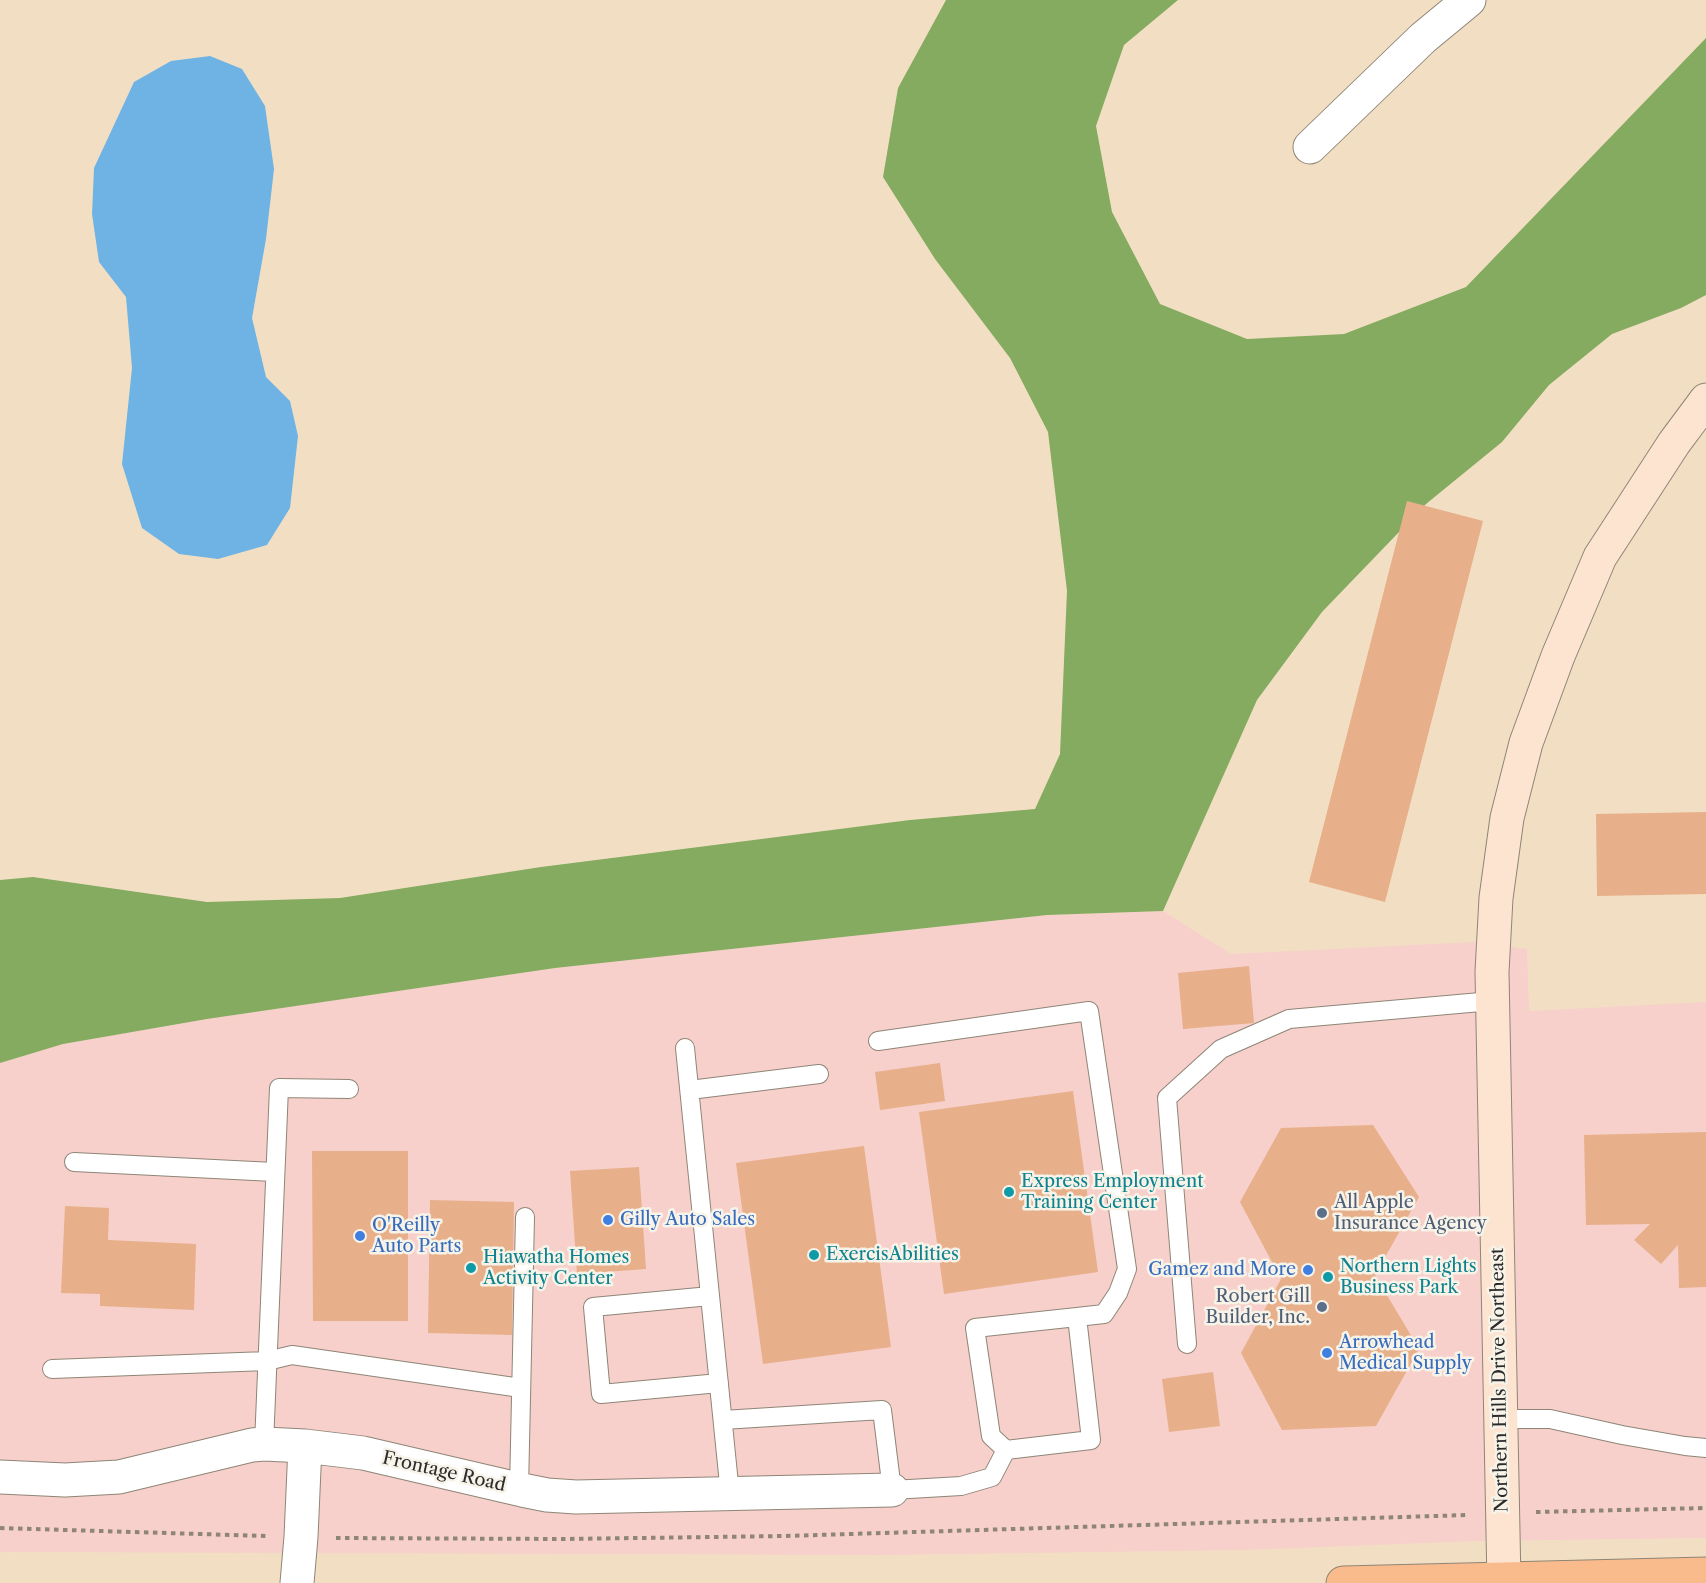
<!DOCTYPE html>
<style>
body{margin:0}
canvas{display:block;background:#f2dfc3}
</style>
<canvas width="1706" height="1583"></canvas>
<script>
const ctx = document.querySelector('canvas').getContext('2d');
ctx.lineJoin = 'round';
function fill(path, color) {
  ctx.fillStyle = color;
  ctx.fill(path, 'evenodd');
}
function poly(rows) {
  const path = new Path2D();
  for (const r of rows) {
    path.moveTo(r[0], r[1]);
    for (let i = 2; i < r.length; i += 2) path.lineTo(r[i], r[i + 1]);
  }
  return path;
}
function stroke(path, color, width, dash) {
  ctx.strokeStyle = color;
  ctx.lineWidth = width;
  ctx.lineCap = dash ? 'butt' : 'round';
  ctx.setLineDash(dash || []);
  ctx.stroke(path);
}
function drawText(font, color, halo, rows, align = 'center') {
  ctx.font = font + ' "Libre Caslon Text",serif';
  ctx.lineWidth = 5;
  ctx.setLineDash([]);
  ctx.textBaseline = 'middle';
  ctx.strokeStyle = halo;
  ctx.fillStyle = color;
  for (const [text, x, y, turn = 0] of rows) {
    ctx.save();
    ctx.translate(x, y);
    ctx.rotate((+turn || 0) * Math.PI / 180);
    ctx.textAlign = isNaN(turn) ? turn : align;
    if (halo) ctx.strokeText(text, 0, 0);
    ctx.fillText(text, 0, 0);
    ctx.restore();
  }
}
fill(poly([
 [1163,911,1231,954,1475,942,1527,949,1529,1011,1706,1002,1706,1538,1477,1541,1244,1550,884,1555,0,1552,0,1063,63,1044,207,1019,555,968,1047,915]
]), '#f7d0cb');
fill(poly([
 [946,0,1178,0,1124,45,1096,126,1112,212,1160,304,1247,339,1344,334,1466,287,1706,38,1706,295,1681,308,1612,334,1549,385,1502,442,1426,504,1322,612,1257,700,1163,911,1047,915,555,968,207,1019,63,1044,0,1063,0,880,33,877,207,902,340,898,541,867,738,842,910,820,1035,809,1060,754,1067,591,1048,432,1010,358,935,259,883,177,898,88]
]), '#85ab61');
fill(poly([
 [210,56,242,69,265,106,274,169,266,239,252,318,266,377,290,401,298,436,290,508,267,545,218,559,179,554,142,528,122,464,132,368,126,297,99,262,92,214,94,168,134,82,171,61]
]), '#6eb3e4');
fill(poly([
 [1407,501,1483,521,1385,902,1309,882],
 [1706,812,1706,894,1597,896,1596,814],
 [1249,966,1254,1023,1183,1029,1178,973],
 [940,1063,945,1101,880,1110,875,1072],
 [1073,1091,1098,1272,944,1294,919,1112],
 [1373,1125,1419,1197,1375,1275,1419,1349,1376,1426,1282,1430,1241,1353,1281,1279,1240,1202,1281,1128],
 [1706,1132,1706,1287,1679,1288,1678,1245,1661,1264,1634,1240,1650,1224,1586,1225,1584,1135],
 [864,1146,891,1347,763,1364,736,1163],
 [312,1151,408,1151,408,1321,313,1321],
 [639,1167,646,1269,577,1274,570,1171],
 [430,1200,514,1202,512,1335,428,1333],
 [65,1206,109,1208,108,1240,196,1244,194,1310,100,1306,100,1294,61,1293],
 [1213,1372,1220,1426,1169,1432,1162,1379]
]), '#e7af8a');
const lane = poly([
 [685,1048,730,1494],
 [690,1090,819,1074],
 [74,1162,274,1172],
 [710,1296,593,1307,601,1394,719,1383],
 [1187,1344,1167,1098,1221,1049,1289,1019,1492,1001],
 [52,1369,267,1361,292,1355,521,1388],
 [1501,1419,1550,1419,1622,1435,1685,1446,1706,1448],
 [723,1420,882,1410,892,1490,961,1486,992,1477,1006,1450,1091,1440,1077,1317,1104,1314,1118,1293,1127,1269,1089,1011,878,1041],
 [264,1444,279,1088,349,1089],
 [1006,1450,991,1436,975,1328,1077,1317],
 [519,1489,525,1217]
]);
const street = poly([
 [1310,147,1423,38,1469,0],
 [0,1477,65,1480,119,1477,252,1445,264,1444,305,1446,363,1453,522,1490,547,1495,576,1497,892,1490],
 [297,1583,301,1537,305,1446]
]);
const secondary = poly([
 [1504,1583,1492,972,1496,898,1507,818,1526,743,1558,656,1600,557,1674,443,1706,400]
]);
const primary = poly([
 [1343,1583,1706,1574]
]);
stroke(lane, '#8e8577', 20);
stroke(street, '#8e8577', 35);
stroke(secondary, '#8e8577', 35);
stroke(primary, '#8e8577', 35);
stroke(poly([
 [1536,1512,1706,1508],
 [0,1528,266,1536],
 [336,1538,564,1539,785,1536,1468,1515]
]), '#8e8577', 4, [4.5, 4.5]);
stroke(lane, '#fff', 18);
stroke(street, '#fff', 33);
stroke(secondary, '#fde4d1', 33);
stroke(primary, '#fabb8c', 33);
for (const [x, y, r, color] of [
 [1009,1192,6,"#0f9aa8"],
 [1322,1213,6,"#5c6f8a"],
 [608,1220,6,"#3f7fe0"],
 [360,1236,6,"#3f7fe0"],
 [814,1255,6,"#0f9aa8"],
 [471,1268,6,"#0f9aa8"],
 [1308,1270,6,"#3f7fe0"],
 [1328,1277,6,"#0f9aa8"],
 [1322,1307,6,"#5c6f8a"],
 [1327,1353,6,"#3f7fe0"]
]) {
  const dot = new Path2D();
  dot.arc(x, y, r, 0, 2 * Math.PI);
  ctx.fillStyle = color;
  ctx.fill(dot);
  stroke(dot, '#f7f3e8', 2);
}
drawText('18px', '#0d838f', '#f7f3e8', [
 ["Express Employment",1021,1182],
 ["Training Center",1021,1203],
 ["ExercisAbilities",826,1255],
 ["Hiawatha Homes",483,1258],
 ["Activity Center",483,1279],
 ["Northern Lights",1340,1267],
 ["Business Park",1340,1288]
], 'left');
drawText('18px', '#4e5e75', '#f7f3e8', [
 ["All Apple",1334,1203],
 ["Insurance Agency",1334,1224],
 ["Robert Gill",1310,1297,"right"],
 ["Builder, Inc.",1310,1318,"right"]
], 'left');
drawText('18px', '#366cbe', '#f7f3e8', [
 ["Gilly Auto Sales",620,1220],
 ["O'Reilly",372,1226],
 ["Auto Parts",372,1247],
 ["Gamez and More",1296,1270,"right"],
 ["Arrowhead",1339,1343],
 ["Medical Supply",1339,1364]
], 'left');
drawText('18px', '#2b2b2b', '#f7f3e8', [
 ["Northern Hills Drive Northeast",1500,1380,-91],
 ["Frontage Road",444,1472,13]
]);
</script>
